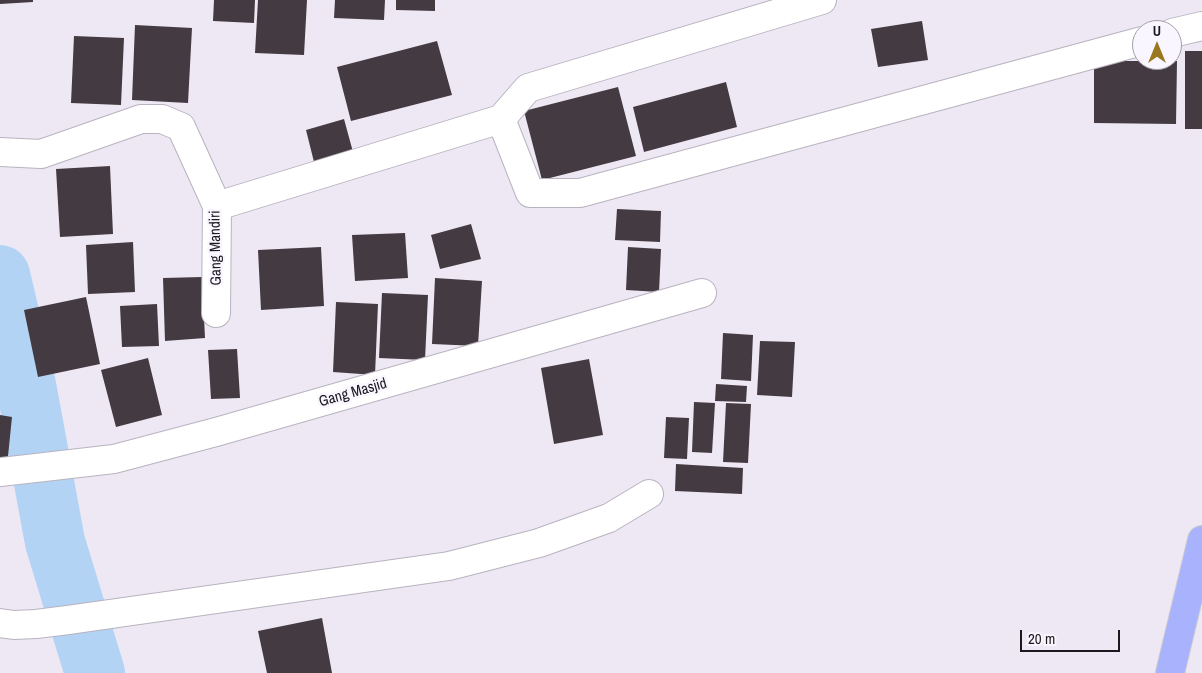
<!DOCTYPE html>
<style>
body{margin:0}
#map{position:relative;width:1202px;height:673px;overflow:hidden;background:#eee8f5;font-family:"Archivo Narrow",sans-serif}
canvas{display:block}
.north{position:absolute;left:1132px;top:20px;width:50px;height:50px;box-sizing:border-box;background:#faf6ff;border:1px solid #a19ea5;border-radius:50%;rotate:0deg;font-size:14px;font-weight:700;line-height:20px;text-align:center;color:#1c191e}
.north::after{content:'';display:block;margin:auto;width:18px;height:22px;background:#987720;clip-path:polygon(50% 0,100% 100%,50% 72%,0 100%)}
.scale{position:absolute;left:1020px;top:630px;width:100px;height:22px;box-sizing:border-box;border:2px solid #1c191e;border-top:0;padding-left:6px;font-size:15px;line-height:18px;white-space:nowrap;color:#1c191e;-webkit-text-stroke:4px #faf6ff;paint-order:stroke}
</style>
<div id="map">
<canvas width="1202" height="673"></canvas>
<div class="north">U</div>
<div class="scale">20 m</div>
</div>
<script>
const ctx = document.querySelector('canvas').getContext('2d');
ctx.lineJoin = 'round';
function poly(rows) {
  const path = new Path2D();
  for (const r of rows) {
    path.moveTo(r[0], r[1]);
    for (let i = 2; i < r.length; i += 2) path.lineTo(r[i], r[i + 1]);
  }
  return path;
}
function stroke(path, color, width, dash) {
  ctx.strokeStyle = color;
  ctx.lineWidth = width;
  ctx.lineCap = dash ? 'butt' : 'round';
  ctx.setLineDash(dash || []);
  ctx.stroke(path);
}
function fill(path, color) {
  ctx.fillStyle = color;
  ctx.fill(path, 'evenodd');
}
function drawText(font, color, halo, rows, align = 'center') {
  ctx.font = font + ' "Archivo Narrow",sans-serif';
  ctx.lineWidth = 5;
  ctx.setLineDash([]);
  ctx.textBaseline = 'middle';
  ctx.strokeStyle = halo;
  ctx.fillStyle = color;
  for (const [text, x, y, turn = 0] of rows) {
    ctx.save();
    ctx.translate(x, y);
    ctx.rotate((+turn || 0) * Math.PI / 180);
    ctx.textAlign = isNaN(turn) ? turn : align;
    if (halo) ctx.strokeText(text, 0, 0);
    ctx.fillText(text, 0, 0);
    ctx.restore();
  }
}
stroke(poly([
 [0,275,26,385,55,542,95,673]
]), '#b3d3f5', 60);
fill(poly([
 [0,0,33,0,33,2,0,4],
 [214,0,255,0,254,23,213,21],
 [258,0,307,0,304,55,255,53],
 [335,0,385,0,384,20,334,18],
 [396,0,435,0,435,11,396,10],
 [922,21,928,60,878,67,871,29],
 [135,25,192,28,188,103,132,100],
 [74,36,124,38,121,105,71,103],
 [437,41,452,95,351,121,337,67],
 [1185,51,1202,51,1202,129,1185,129],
 [1094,61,1177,61,1176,124,1094,123],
 [726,82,737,127,644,152,633,107],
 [618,87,636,156,542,180,524,111],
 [344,119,353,152,314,162,306,130],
 [110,166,113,234,60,237,56,169],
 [617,209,661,211,660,242,615,240],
 [471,224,481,259,440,269,431,235],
 [405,233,408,278,355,281,352,235],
 [133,242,135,292,88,294,86,245],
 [321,247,324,306,261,310,258,250],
 [628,247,661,249,659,292,626,290],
 [202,277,205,338,165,341,163,278],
 [435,278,482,281,478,346,432,344],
 [382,293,428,295,425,360,379,358],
 [86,297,100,364,38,377,24,310],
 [336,302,378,304,375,375,333,372],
 [157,304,159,346,122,347,120,306],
 [723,333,753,335,751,381,721,379],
 [760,341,795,342,792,397,757,395],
 [237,349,240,398,211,399,208,350],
 [148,358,162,415,116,427,101,370],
 [589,359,603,435,554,444,541,368],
 [716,384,747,386,746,402,715,401],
 [694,402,715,403,712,453,692,452],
 [726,403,751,404,748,463,723,462],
 [0,415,12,417,7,466,0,465],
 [666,417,689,418,687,459,664,458],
 [676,464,743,468,742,494,675,491],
 [322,618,332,673,267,673,258,631]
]), '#443a41');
const street = poly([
 [1172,33,1202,26],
 [501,119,528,88,822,0],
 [0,152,41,154,141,119,162,119,181,127,217,206,216,313],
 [217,206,501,119,530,193,580,193,1142,41],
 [0,472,114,459,216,432,702,293],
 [0,623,14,625,36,624,68,620,449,566,539,543,609,518,649,494]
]);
const highway = poly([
 [1170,673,1202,540]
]);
stroke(street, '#b8b3bf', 30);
stroke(highway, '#cdccce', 30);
stroke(street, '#fff', 28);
stroke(highway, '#a9b2fd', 28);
drawText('15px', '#1c191e', '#faf6ff', [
 ["Gang Mandiri",216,248,-91],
 ["Gang Masjid",353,393,-16]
]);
</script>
